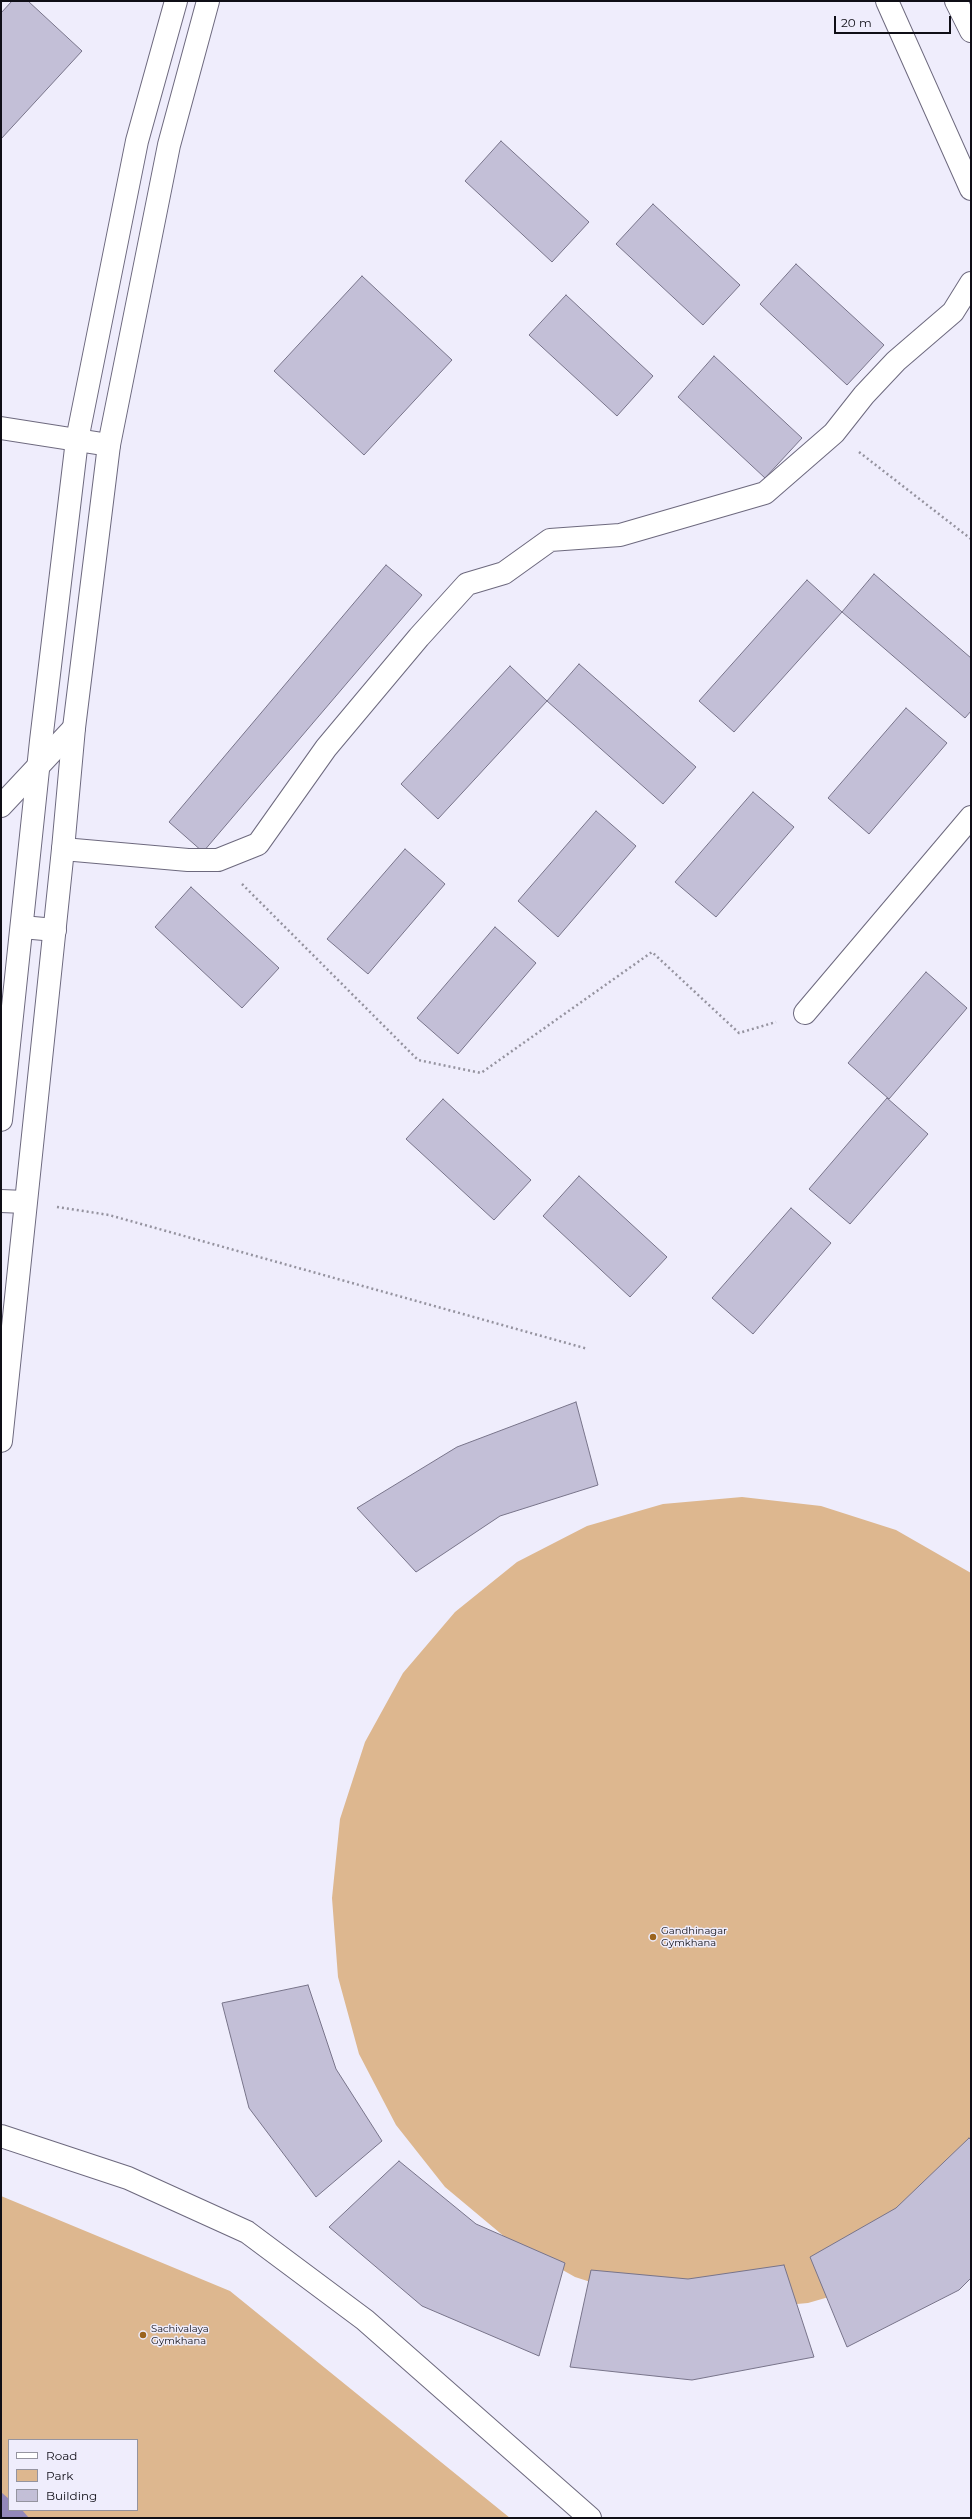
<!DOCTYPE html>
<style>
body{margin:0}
#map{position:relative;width:972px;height:2519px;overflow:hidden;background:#efedfc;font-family:Montserrat,sans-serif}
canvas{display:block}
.frame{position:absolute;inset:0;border:2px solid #0f0e16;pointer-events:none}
.legend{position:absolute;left:8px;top:2439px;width:130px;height:72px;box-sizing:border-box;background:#efedfc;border:1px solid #9594a0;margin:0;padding:5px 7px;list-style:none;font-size:12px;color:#0f0e16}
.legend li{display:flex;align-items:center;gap:8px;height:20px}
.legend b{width:20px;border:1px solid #9594a0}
.scale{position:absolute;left:834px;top:16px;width:117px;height:18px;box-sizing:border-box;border:2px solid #0f0e16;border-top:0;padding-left:5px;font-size:12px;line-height:14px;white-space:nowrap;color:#0f0e16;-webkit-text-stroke:3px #efedfc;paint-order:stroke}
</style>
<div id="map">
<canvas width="972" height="2519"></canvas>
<div class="frame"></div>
<ul class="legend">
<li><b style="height:5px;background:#fff"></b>Road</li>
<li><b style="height:11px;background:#ddb78f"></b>Park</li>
<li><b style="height:11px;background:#c3bfd7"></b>Building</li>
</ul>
<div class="scale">20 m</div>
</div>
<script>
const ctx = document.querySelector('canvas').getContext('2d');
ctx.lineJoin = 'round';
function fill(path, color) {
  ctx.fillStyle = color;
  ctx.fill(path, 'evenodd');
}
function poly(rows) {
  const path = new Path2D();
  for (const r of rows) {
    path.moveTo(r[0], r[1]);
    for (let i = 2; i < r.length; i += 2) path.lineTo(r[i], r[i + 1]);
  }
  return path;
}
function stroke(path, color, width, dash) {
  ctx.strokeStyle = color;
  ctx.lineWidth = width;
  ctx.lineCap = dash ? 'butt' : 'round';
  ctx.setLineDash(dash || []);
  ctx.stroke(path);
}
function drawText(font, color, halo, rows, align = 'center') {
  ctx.font = font + ' Montserrat,sans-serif';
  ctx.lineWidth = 3;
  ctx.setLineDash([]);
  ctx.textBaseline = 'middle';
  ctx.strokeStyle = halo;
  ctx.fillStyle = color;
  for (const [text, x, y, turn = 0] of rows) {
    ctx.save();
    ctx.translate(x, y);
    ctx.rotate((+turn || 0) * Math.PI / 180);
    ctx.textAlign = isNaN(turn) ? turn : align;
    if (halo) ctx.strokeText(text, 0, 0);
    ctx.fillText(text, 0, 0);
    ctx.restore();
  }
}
fill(poly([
 [742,1497,821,1506,896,1530,971,1573,971,2231,884,2281,808,2303,729,2310,650,2301,575,2277,506,2238,445,2187,396,2125,359,2054,338,1977,332,1898,340,1819,365,1742,403,1673,455,1612,517,1562,587,1526,663,1504],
 [1,2196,230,2291,510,2518,1,2518],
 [9,2440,137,2440,137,2510,9,2510]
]), '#ddb78f');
fill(poly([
 [1,2492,9,2499,9,2510,22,2510,29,2518,1,2518]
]), '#9388ba');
const building = poly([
 [12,1,28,1,82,51,1,139,1,13,12,1],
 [501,141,589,222,552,262,465,181,501,141],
 [653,204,740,285,703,325,616,244,653,204],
 [796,264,884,345,847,385,760,304,796,264],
 [362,276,452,360,364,455,274,371,362,276],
 [566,295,653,376,617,416,529,335,566,295],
 [714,356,802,438,765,478,678,397,714,356],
 [386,565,422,595,203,852,169,822,386,565],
 [874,574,971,658,971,711,965,718,842,612,874,574],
 [807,580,842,612,734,732,699,701,807,580],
 [579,664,696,767,663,804,547,701,579,664],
 [510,666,547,701,438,819,401,784,510,666],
 [906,708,947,743,869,834,828,798,906,708],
 [753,792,794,827,716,917,675,882,753,792],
 [596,811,636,846,558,937,518,901,596,811],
 [405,849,445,884,368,974,327,939,405,849],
 [191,887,279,968,242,1008,155,927,191,887],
 [495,927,536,963,458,1054,417,1018,495,927],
 [926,972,967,1008,889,1099,848,1063,926,972],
 [887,1098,928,1134,850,1224,809,1189,887,1098],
 [443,1099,531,1180,494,1220,406,1139,443,1099],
 [579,1176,667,1257,630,1297,543,1216,579,1176],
 [791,1208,831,1243,753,1334,712,1298,791,1208],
 [576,1402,598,1485,500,1516,416,1572,357,1508,457,1447,576,1402],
 [308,1985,336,2069,382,2141,316,2197,249,2108,222,2003,308,1985],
 [969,2138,971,2140,971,2278,959,2290,847,2347,810,2257,896,2208,969,2138],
 [399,2161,476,2224,565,2263,539,2356,422,2306,329,2227,399,2161],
 [784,2265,814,2357,692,2380,570,2367,591,2270,688,2279,784,2265]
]);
fill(building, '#c3bfd7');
stroke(building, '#78748a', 1);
const street = poly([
 [1,428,109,445],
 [1,806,74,728],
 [63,849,188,860,218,860,258,844,326,748,419,637,467,584,504,573,550,540,620,535,765,493,834,433,864,395,896,361,953,312,971,283],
 [22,927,55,930],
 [805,1013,971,817],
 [1,1201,25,1202]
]);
const secondary = poly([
 [887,1,971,189],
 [956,1,971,31],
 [1,1120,41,741,77,440,137,141,176,1],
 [1,1441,63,849,74,728,109,445,169,145,208,1],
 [1,2136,128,2178,247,2232,365,2320,590,2518]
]);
stroke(street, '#6d697e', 24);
stroke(secondary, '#6d697e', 24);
stroke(poly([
 [859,452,971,539],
 [242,884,418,1060,481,1073,652,952,739,1033,776,1022],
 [57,1207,109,1215,588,1349]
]), '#95939f', 2.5, [2, 3]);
stroke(street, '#fff', 22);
stroke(secondary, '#fff', 22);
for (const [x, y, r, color] of [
 [653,1937,4,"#9b641e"],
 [143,2335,4,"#9b641e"]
]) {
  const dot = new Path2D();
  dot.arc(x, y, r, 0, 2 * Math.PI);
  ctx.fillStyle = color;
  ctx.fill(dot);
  stroke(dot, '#efedfc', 1.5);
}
drawText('10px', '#0f0e16', '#efedfc', [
 ["Gandhinagar",661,1931],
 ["Gymkhana",661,1943],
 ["Sachivalaya",151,2329],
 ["Gymkhana",151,2341]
], 'left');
</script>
